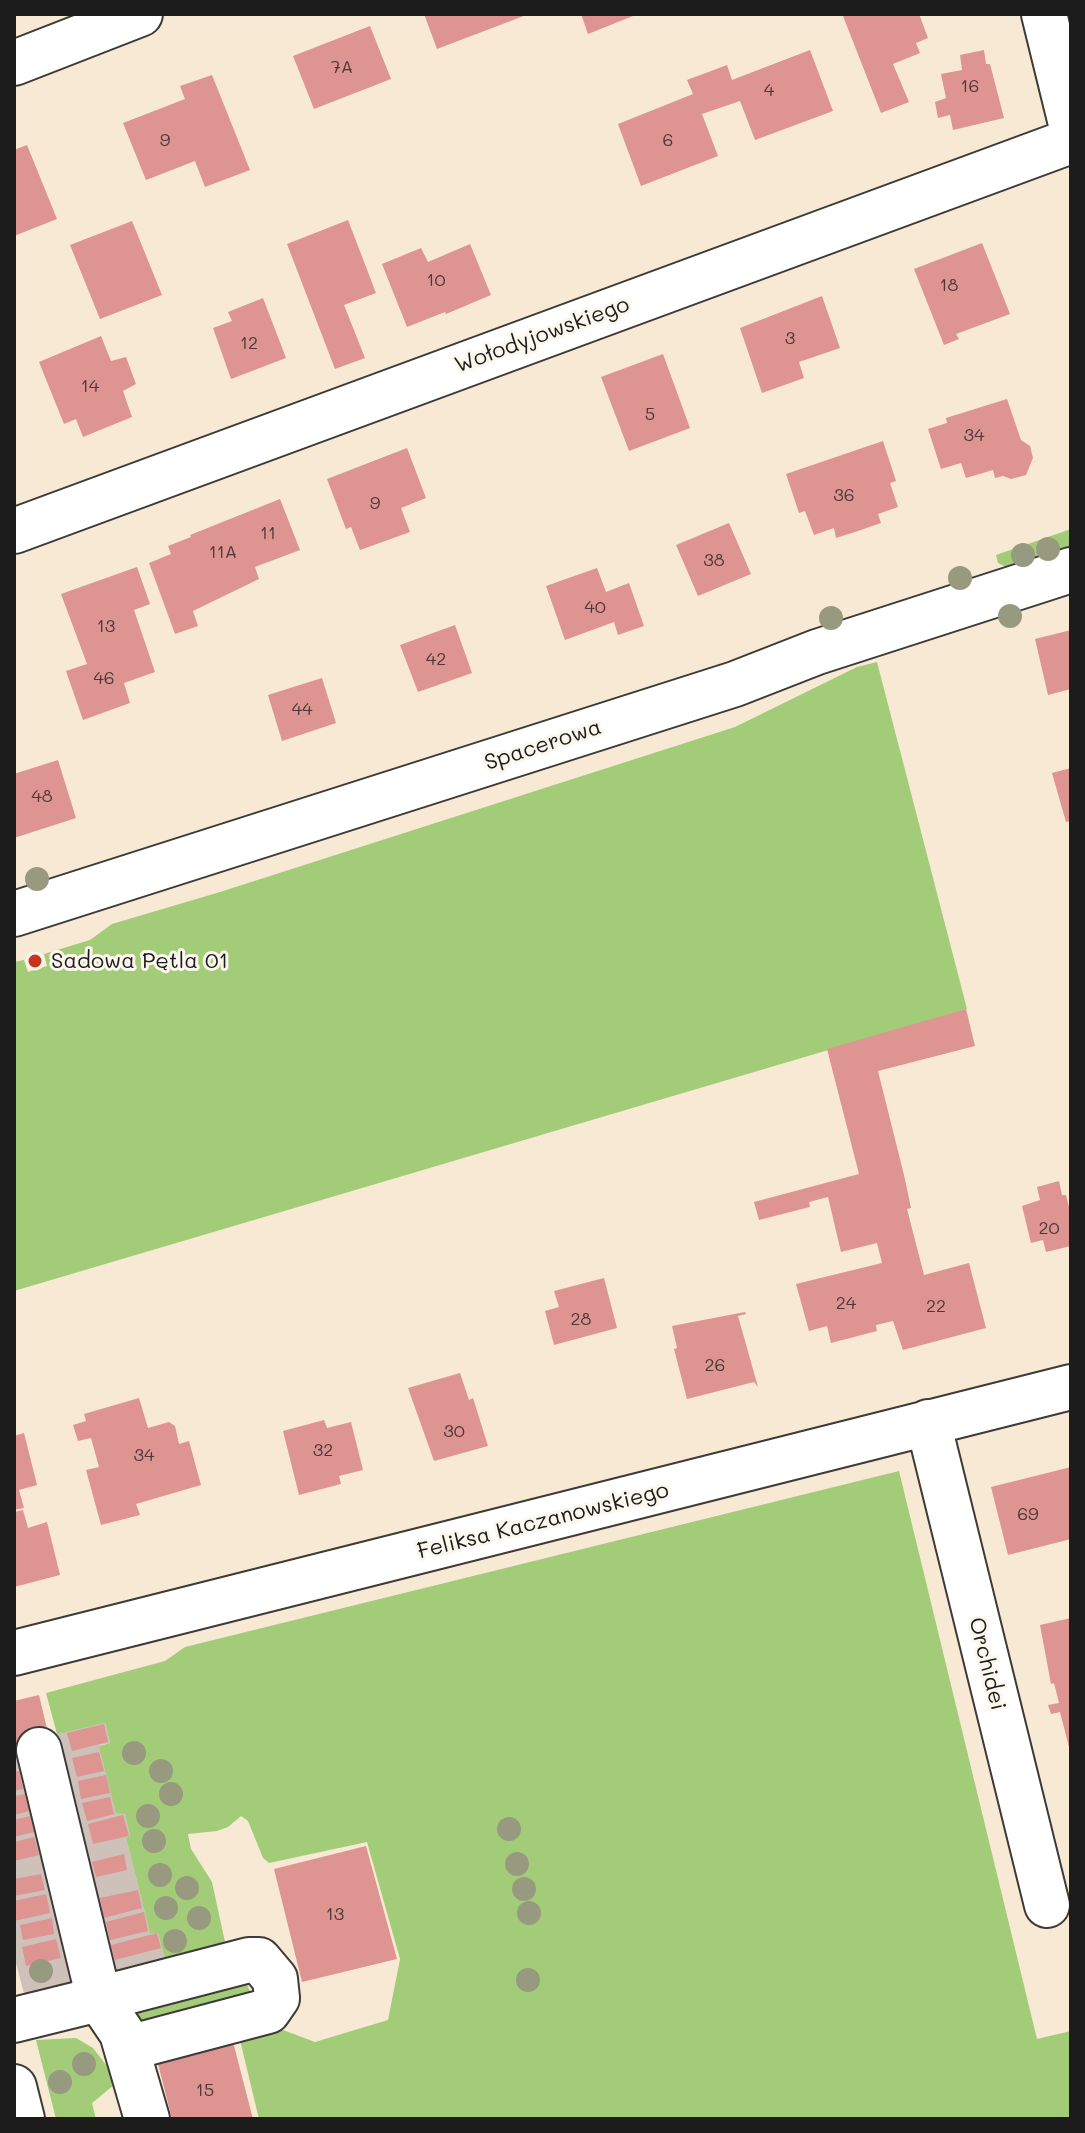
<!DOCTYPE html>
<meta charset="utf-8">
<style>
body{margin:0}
#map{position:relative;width:1085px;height:2133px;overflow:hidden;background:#f7e9d4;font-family:Mali,sans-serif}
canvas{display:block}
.frame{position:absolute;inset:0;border:16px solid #1c1c1c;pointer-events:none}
</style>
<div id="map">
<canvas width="1085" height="2133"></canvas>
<div class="frame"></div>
</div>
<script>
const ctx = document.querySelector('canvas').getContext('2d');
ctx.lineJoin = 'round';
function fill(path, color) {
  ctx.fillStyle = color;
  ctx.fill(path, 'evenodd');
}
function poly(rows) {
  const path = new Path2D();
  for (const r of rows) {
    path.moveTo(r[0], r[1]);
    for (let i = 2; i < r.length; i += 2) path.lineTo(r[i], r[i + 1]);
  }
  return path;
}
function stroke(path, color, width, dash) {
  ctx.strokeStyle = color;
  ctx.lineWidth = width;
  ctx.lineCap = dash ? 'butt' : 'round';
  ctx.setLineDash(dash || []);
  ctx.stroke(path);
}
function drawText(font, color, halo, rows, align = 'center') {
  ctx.font = font + ' Mali,sans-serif';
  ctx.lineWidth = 6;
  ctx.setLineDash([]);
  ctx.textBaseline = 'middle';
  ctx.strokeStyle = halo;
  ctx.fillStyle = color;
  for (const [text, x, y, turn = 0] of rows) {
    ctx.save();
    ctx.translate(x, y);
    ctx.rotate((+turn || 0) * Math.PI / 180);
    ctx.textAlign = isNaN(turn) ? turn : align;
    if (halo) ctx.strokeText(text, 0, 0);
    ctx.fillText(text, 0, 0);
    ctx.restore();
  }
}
fill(poly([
 [105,1723,110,1743,100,1745,117,1813,125,1813,130,1836,126,1838,150,1932,158,1932,166,1964,25,1997,14,1956,14,1742]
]), '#cec1ba');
fill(poly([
 [1071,529,1071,550,1012,570,998,563,996,555],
 [877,662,967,1009,14,1291,14,973,16,972,14,962,24,960,28,972,47,966,44,954,90,940,112,924,220,892,735,727,857,667],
 [899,1471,1037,2039,1071,2031,1071,2119,259,2119,240,2040,283,2030,315,2042,388,2020,400,1959,367,1842,269,1863,263,1858,248,1821,241,1816,228,1827,217,1831,188,1834,191,1849,212,1882,225,1942,224,1949,166,1964,158,1933,150,1933,126,1838,130,1836,125,1814,116,1813,99,1746,110,1743,105,1723,57,1734,46,1693,165,1661,185,1647],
 [245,1981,251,1993,242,1999,144,2029,133,2014,139,2007],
 [76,2038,93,2048,107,2066,114,2085,92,2103,96,2119,56,2119,36,2040]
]), '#a2cc78');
fill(poly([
 [424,14,529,14,437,49],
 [581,14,638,14,588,34],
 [848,14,919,14,928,38,916,43,920,53,893,64,909,102,881,113,843,16],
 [370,26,391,79,314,109,293,56],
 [810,50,833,111,755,140,740,101,702,114,718,156,641,186,618,124,693,94,687,80,727,65,732,80],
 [984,50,986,64,990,64,1004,118,953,130,950,115,938,118,935,102,946,98,941,74,962,70,960,55],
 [212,75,250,170,205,187,195,161,146,180,123,123,185,99,180,86],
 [27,145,57,219,14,236,14,150],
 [348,220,376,293,344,305,365,358,335,369,287,244],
 [132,221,162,295,100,319,70,245],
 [982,243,1010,314,956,334,959,339,944,345,914,269],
 [470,244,491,295,446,314,445,312,407,327,382,264,421,248,428,262],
 [822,296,840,348,799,362,804,378,762,393,740,328],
 [263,298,286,358,231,379,213,328,232,321,228,312],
 [101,336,111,361,126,357,136,384,123,391,132,417,83,437,76,419,64,424,39,362],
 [663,354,690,428,629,451,601,377],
 [1007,399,1021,440,1030,446,1033,458,1026,475,1011,479,1003,476,995,478,993,470,966,478,961,463,941,469,928,429,947,423,946,418],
 [883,441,896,481,890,483,898,507,878,514,881,523,858,531,836,538,834,528,814,535,805,511,799,513,786,474],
 [407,448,426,498,401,508,410,532,360,550,351,527,346,529,327,479],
 [280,499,300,550,255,567,259,579,193,611,198,626,175,634,149,563,171,554,168,546,191,537,190,535],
 [729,523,751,574,698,596,676,545],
 [137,567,150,604,134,610,155,672,124,683,130,703,83,720,66,671,87,664,61,594],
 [597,568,606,592,629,583,644,626,618,635,614,622,565,640,546,586],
 [455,625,472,673,418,692,400,645],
 [1071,630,1071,689,1048,695,1035,639],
 [322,678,336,723,282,741,268,695],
 [58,760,76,818,14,838,14,774],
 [1071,768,1071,821,1066,822,1052,773],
 [966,1009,975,1046,878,1071,904,1175,911,1208,907,1209,924,1275,969,1263,986,1328,903,1350,893,1321,876,1325,877,1331,831,1343,827,1326,809,1331,796,1284,882,1263,877,1243,841,1252,828,1197,809,1202,810,1207,759,1220,754,1202,859,1174,827,1049],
 [1059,1181,1062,1195,1066,1195,1071,1215,1071,1246,1046,1252,1043,1240,1031,1243,1022,1206,1040,1200,1037,1187],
 [604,1278,617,1328,554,1345,545,1311,559,1307,554,1291],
 [745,1312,746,1314,738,1316,758,1387,754,1382,687,1399,674,1349,677,1348,672,1326],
 [460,1373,469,1400,473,1398,488,1446,434,1461,408,1388],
 [139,1398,148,1428,169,1422,175,1426,179,1444,189,1441,201,1485,136,1504,140,1515,101,1525,86,1470,99,1467,91,1438,78,1441,73,1425,86,1421,84,1414],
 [324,1420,327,1428,351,1422,363,1470,339,1476,341,1484,299,1495,283,1431],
 [24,1433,37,1485,19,1490,24,1508,14,1510,14,1436],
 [1071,1467,1071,1539,1008,1555,991,1487],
 [23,1510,28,1528,47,1522,60,1575,14,1587,14,1512],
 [1071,1618,1071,1751,1070,1751,1060,1712,1051,1714,1048,1705,1059,1703,1054,1683,1051,1684,1040,1625],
 [39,1695,48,1733,14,1742,14,1701],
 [104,1724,108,1742,72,1751,67,1733],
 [99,1752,104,1771,77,1777,72,1758],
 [19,1771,23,1789,14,1791,14,1772],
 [106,1775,110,1793,81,1799,78,1781],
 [25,1794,29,1811,14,1815,14,1796],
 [110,1797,114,1814,87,1821,82,1803],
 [123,1815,129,1836,93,1844,88,1824],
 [30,1816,34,1832,14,1837,14,1820],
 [34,1837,39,1855,14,1861,14,1842],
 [366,1846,397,1959,302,1982,274,1869],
 [124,1854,127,1870,96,1877,92,1862],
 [41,1874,45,1890,14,1896,14,1879],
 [138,1890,142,1908,104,1918,100,1898],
 [46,1894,50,1913,14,1921,14,1901],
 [144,1912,148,1931,110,1940,106,1922],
 [52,1918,54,1934,23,1940,20,1925],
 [157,1933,161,1948,115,1960,111,1945],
 [56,1939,61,1958,26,1966,22,1947],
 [233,2042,253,2119,172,2119,157,2060]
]), '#de9491');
const minor = poly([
 [1044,14,1071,124],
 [14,63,140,14],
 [14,531,1071,141],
 [14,914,735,684,817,652,1071,570],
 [928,1422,1047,1905],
 [14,1653,1071,1387],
 [39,1750,99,1999,249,1960,259,1960,275,1979,277,1998,268,2011,128,2048],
 [14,2020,99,1999,122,2033,147,2119],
 [14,2087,22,2119]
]);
stroke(minor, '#3d3b38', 48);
stroke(minor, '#fff', 44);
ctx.fillStyle = '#989a80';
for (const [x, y] of [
 [1048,549],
 [1023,555],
 [960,578],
 [1010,616],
 [831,618],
 [37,879],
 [134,1753],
 [161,1771],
 [171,1794],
 [148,1816],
 [509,1829],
 [154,1841],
 [517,1864],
 [160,1875],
 [187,1888],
 [524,1889],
 [166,1908],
 [529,1913],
 [199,1918],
 [175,1941],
 [41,1971],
 [528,1980],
 [84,2064],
 [60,2082]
]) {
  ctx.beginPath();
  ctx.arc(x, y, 12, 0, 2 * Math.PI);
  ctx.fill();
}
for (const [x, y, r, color] of [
 [35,961,8,"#c8321e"]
]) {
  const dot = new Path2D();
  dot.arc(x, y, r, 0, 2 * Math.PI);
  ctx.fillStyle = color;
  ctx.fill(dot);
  stroke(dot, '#fbf7ec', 3);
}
drawText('18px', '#4c3a39', null, [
 ["7A",342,67],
 ["16",970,86],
 ["4",769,90],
 ["9",165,140],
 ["6",668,140],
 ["10",436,280],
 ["18",949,285],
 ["3",790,338],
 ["12",249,343],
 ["14",90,386],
 ["5",650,414],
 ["34",974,435],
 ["36",844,495],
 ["9",375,503],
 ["11",268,533],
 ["11A",223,552],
 ["38",714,560],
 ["40",595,607],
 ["13",106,626],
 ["42",436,659],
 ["46",104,678],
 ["44",302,709],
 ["48",42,796],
 ["20",1049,1228],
 ["24",846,1303],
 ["22",936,1306],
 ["28",581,1319],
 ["26",715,1365],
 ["30",454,1431],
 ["32",323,1450],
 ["34",144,1455],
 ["69",1028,1514],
 ["13",335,1914],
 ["15",205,2090]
]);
drawText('22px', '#1c1c1c', '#fbf7ec', [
 ["Wołodyjowskiego",542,335,-20],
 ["Spacerowa",543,745,-18],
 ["Feliksa Kaczanowskiego",543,1521,-14],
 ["Orchidei",987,1664,76]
]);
drawText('22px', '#1c1c1c', '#fbf7ec', [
 ["Sadowa Pętla 01",51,961]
], 'left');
</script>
